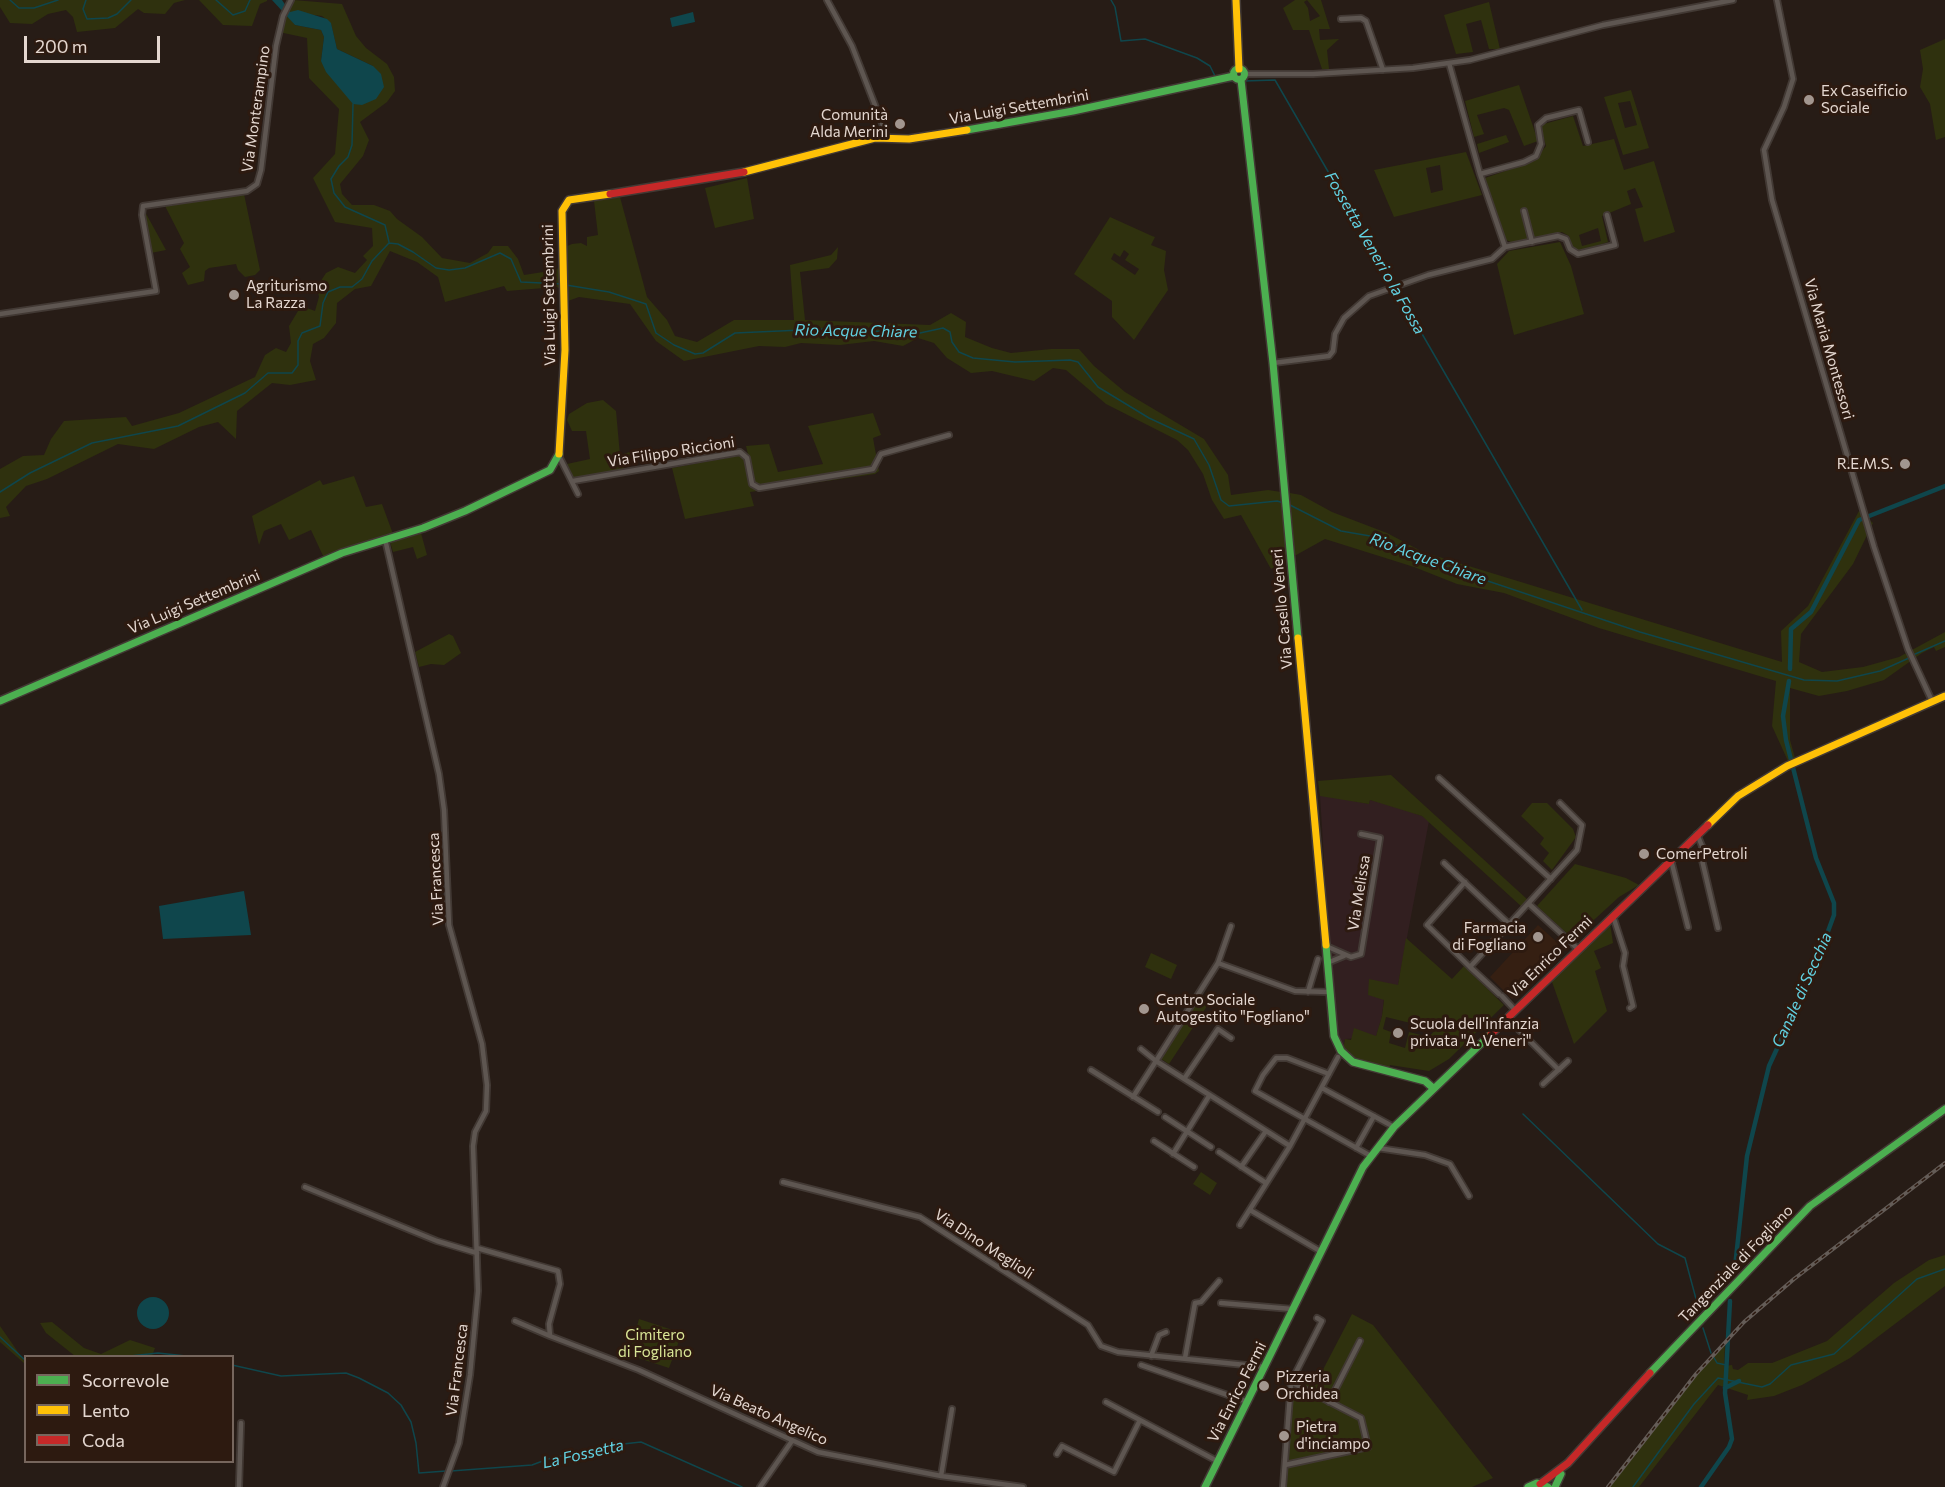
<!DOCTYPE html>
<meta charset="utf-8">
<style>
body{margin:0}
#map{position:relative;width:1945px;height:1487px;overflow:hidden;background:#271c16;font-family:Commissioner,sans-serif}
canvas{display:block}
.legend{position:absolute;left:24px;top:1355px;width:210px;height:108px;box-sizing:border-box;background:#2d1a10;border:2px solid #76665d;margin:0;padding:8px 10px;list-style:none;font-size:18px;color:#e4d7d0}
.legend li{display:flex;align-items:center;gap:12px;height:30px}
.legend b{width:30px;border:2px solid #76665d}
.scale{position:absolute;left:24px;top:36px;width:136px;height:27px;box-sizing:border-box;border:3px solid #e4d7d0;border-top:0;padding-left:8px;font-size:18px;line-height:21px;white-space:nowrap;color:#e4d7d0;-webkit-text-stroke:4px #2d1a10;paint-order:stroke}
</style>
<div id="map">
<canvas width="1945" height="1487"></canvas>
<ul class="legend">
<li><b style="height:8px;background:#4caf50"></b>Scorrevole</li>
<li><b style="height:8px;background:#ffc107"></b>Lento</li>
<li><b style="height:8px;background:#c62828"></b>Coda</li>
</ul>
<div class="scale">200 m</div>
</div>
<script>
const ctx = document.querySelector('canvas').getContext('2d');
ctx.lineJoin = 'round';
function fill(path, color) {
  ctx.fillStyle = color;
  ctx.fill(path, 'evenodd');
}
function poly(rows) {
  const path = new Path2D();
  for (const r of rows) {
    if (r.length === 3) {
      path.moveTo(r[0] + r[2], r[1]);
      path.arc(r[0], r[1], r[2], 0, 2 * Math.PI);
      continue;
    }
    path.moveTo(r[0], r[1]);
    for (let i = 2; i < r.length; i += 2) path.lineTo(r[i], r[i + 1]);
  }
  return path;
}
function stroke(path, color, width, dash) {
  ctx.strokeStyle = color;
  ctx.lineWidth = width;
  ctx.lineCap = dash ? 'butt' : 'round';
  ctx.setLineDash(dash || []);
  ctx.stroke(path);
}
function drawText(font, color, halo, rows, align = 'center') {
  ctx.font = font + ' Commissioner,sans-serif';
  ctx.lineWidth = 6;
  ctx.setLineDash([]);
  ctx.textBaseline = 'middle';
  ctx.strokeStyle = halo;
  ctx.fillStyle = color;
  for (const [text, x, y, turn = 0] of rows) {
    ctx.save();
    ctx.translate(x, y);
    ctx.rotate((+turn || 0) * Math.PI / 180);
    ctx.textAlign = isNaN(turn) ? turn : align;
    if (halo) ctx.strokeText(text, 0, 0);
    ctx.fillText(text, 0, 0);
    ctx.restore();
  }
}
fill(poly([
 [1538,925,1559,944,1558,951,1512,999,1490,977]
]), '#351f12');
fill(poly([
 [1325,795,1369,804,1370,800,1391,804,1422,816,1429,821,1398,985,1384,999,1382,1016,1376,1037,1345,1039,1343,1050,1335,1035,1320,796]
]), '#321f20');
fill(poly([
 [0,0,185,0,174,3,165,14,144,13,138,9,115,28,77,32,73,17,66,10,48,14,32,24,10,23,0,7],
 [199,0,267,0,267,1,260,4,252,26,223,25],
 [293,0,342,4,356,36,366,48,387,64,394,77,395,91,387,102,360,122,369,140,363,156,340,184,342,194,352,205,374,205,390,211,397,219,422,237,442,258,470,263,488,253,493,246,508,246,518,259,524,275,556,270,560,266,560,249,572,244,581,243,587,246,587,237,598,235,594,201,620,197,647,297,667,320,675,336,697,342,734,320,794,320,790,265,831,255,838,247,837,259,829,268,800,272,805,320,930,325,951,313,966,322,965,337,992,348,1011,353,1051,349,1079,349,1094,366,1125,392,1204,439,1228,475,1231,495,1268,490,1281,492,1287,538,1293,536,1290,493,1301,495,1332,512,1387,533,1423,552,1782,662,1781,631,1808,606,1859,511,1873,523,1853,564,1801,634,1799,662,1822,672,1863,667,1899,657,1945,632,1945,647,1936,651,1934,647,1922,653,1884,680,1847,691,1819,696,1790,688,1790,740,1795,758,1788,761,1772,726,1776,681,1599,628,1504,593,1457,584,1414,567,1325,539,1271,569,1241,515,1224,519,1212,500,1203,474,1188,450,1177,440,1106,404,1066,370,1053,368,1034,381,992,371,971,373,947,358,934,343,918,338,903,346,874,341,840,345,801,343,785,347,759,346,684,361,656,341,630,304,579,297,568,301,566,292,557,287,507,291,504,286,445,302,438,277,417,262,390,251,371,286,355,289,337,303,336,323,324,338,313,344,310,361,316,380,290,385,272,383,237,411,236,439,218,422,199,427,154,449,118,444,47,479,26,486,6,507,10,516,0,518,0,469,23,456,44,455,51,439,64,421,126,417,132,426,179,413,255,377,265,355,276,348,286,352,291,343,289,326,298,311,307,308,315,311,319,297,317,287,326,273,338,267,355,273,367,260,363,256,373,246,372,228,335,222,313,178,335,154,339,109,309,78,307,38,279,32,285,12,295,25,321,30,324,37,321,61,373,66,337,49,331,24,322,16,290,12,289,10],
 [1295,0,1307,0,1304,2,1308,8,1310,21,1320,16,1307,0,1321,0,1330,29,1319,29,1320,40,1339,39,1327,50,1329,69,1322,69,1309,30,1293,30,1283,8],
 [1489,2,1500,49,1489,49,1481,20,1466,24,1473,52,1456,54,1444,15],
 [1945,39,1945,137,1936,140,1930,104,1920,87,1923,69,1920,50],
 [1519,85,1538,141,1524,146,1509,110,1504,108,1477,115,1484,134,1474,137,1465,101],
 [1631,90,1649,148,1623,155,1604,97],
 [1630,101,1637,125,1625,128,1618,103],
 [1573,116,1583,146,1614,139,1624,170,1654,161,1675,232,1644,242,1635,209,1643,207,1635,188,1627,191,1631,204,1602,216,1608,242,1581,251,1573,249,1569,236,1562,232,1515,244,1504,239,1485,178,1534,161,1546,146,1540,125],
 [1598,228,1601,241,1582,246,1579,235],
 [1506,135,1509,142,1479,153,1477,144],
 [1466,152,1482,195,1394,217,1374,170],
 [1440,165,1443,190,1431,193,1426,168],
 [747,178,754,219,715,228,705,188],
 [244,194,260,270,255,275,245,277,238,270,236,264,209,268,205,271,204,281,188,285,182,273,190,267,180,249,184,243,164,204],
 [144,210,166,250,151,253],
 [1110,217,1152,236,1155,237,1151,245,1166,251,1164,270,1168,290,1134,340,1112,317,1112,301,1074,274],
 [1124,250,1129,254,1125,260,1139,269,1135,275,1111,259,1114,253,1120,257],
 [1560,242,1571,266,1584,314,1514,335,1497,264,1509,251],
 [603,400,616,411,620,455,636,450,622,470,574,479,567,464,590,459,586,431,572,431,567,420,569,414,587,403],
 [873,413,881,435,873,438,879,471,875,474,750,492,754,506,685,519,672,468,748,454,746,446,769,444,778,472,823,464,808,426],
 [354,476,366,507,382,504,393,534,354,545,324,558,311,530,289,540,281,524,264,531,259,545,252,516,320,480,323,485],
 [421,533,427,555,417,559,413,547,393,552,390,542],
 [449,634,453,636,461,653,444,665,431,664,419,667,415,652],
 [1391,775,1528,900,1522,907,1422,816,1370,800,1369,804,1320,796,1318,781],
 [1532,803,1547,803,1573,829,1576,837,1552,870,1543,861,1549,853,1540,844,1544,838,1521,816],
 [1575,864,1626,878,1639,885,1619,897,1573,939,1537,906],
 [1610,923,1613,943,1594,951,1601,968,1595,971,1607,1011,1574,1044,1551,979],
 [1406,938,1452,979,1464,966,1504,1005,1449,1059,1429,1071,1390,1065,1389,1071,1354,1060,1343,1050,1345,1039,1351,1040,1354,1028,1376,1036,1382,1016,1384,1000,1368,995,1369,979,1398,985],
 [1386,1017,1435,1029,1435,1030,1429,1037,1409,1032,1405,1048,1389,1043,1391,1032,1383,1029],
 [1151,953,1177,965,1171,979,1145,967],
 [1198,994,1211,1000,1169,1064,1158,1057],
 [1201,1172,1217,1183,1210,1195,1193,1184],
 [1945,1255,1945,1286,1850,1358,1802,1385,1774,1396,1747,1400,1748,1395,1718,1385,1639,1487,1610,1487,1679,1396,1725,1343,1724,1366,1732,1365,1733,1369,1738,1370,1748,1363,1772,1363,1827,1341,1894,1283,1929,1260],
 [1352,1314,1373,1325,1493,1478,1472,1487,1283,1487,1294,1373,1315,1385],
 [639,1319,682,1333,669,1368,629,1355],
 [52,1322,84,1348,101,1354,130,1340,155,1348,152,1356,75,1356,46,1333,40,1323],
 [0,1326,25,1362,25,1364,0,1342]
]), '#2f310e');
fill(poly([
 [272,0,282,0,290,12,298,10,327,19,331,23,337,49,373,66,381,74,384,87,376,99,362,105,353,104,326,72,321,61,324,37,321,30,295,25],
 [693,12,695,22,672,27,670,18],
 [244,891,251,935,163,939,159,906],
 [153,1313,16]
]), '#0f464c');
stroke(poly([
 [10,0,19,8,34,8,58,0],
 [86,0,83,9,87,19,108,18,117,14,131,0],
 [216,0,233,15,245,11,250,0],
 [1111,0,1115,7,1121,41,1145,39,1197,58,1210,66,1216,78],
 [1244,81,1275,80,1582,610],
 [1220,82,1239,81],
 [353,104,352,145,348,157,339,166,331,179,334,193,345,207,385,225,389,242],
 [389,243,398,244,413,252,436,268,449,270,465,268,500,253,511,259,521,282,562,284],
 [566,285,609,292,646,304,656,333,674,345,695,354,703,353,735,333,824,329,920,333,943,328,950,332,952,342,959,352,973,358,1015,362,1070,360,1078,362,1098,387,1149,418,1194,439,1209,465,1221,500,1229,506,1277,501,1284,503],
 [0,492,30,473,92,443,178,426,245,393,268,373,292,373,298,365,298,341,302,333,320,326,323,303,328,292,340,287,352,287,362,279,372,261,389,243],
 [1288,504,1341,531,1376,537,1443,566,1640,632,1804,680,1837,681,1880,671,1909,658],
 [1913,655,1945,641],
 [1523,1114,1658,1244,1685,1258,1699,1310],
 [1703,1328,1711,1353],
 [0,1337,26,1361],
 [130,1356,158,1353,186,1356],
 [1713,1356,1717,1363,1726,1365],
 [232,1365,281,1376,346,1373,359,1378,388,1393,401,1405,411,1422,416,1443,419,1473,446,1471],
 [451,1471,532,1465,548,1459,605,1446,641,1442,742,1487],
 [1633,1487,1694,1404,1718,1378,1762,1387,1770,1384,1791,1365,1834,1354,1917,1279,1945,1269]
]), '#0f464c', 1.5);
stroke(poly([
 [1790,669,1791,629,1811,612,1859,520,1945,486],
 [1735,1267,1747,1156,1769,1066,1816,964,1834,915,1834,903,1816,858,1786,740,1783,716,1789,681],
 [1725,1388,1739,1381],
 [1701,1487,1729,1447,1732,1439,1725,1393,1730,1301]
]), '#0f464c', 4.5);
const street = poly([
 [827,0,852,46,887,136],
 [1777,0,1793,79,1784,107,1764,150,1772,200,1874,547,1908,649,1932,701],
 [1341,19,1361,18,1366,21,1383,70],
 [1245,74,1313,74,1413,68,1470,60,1603,25,1733,0],
 [1480,174,1524,162,1536,156,1541,144,1538,125,1546,118,1579,110,1588,142],
 [1524,211,1532,242],
 [1505,247,1558,236,1566,239,1570,249,1578,254,1615,245,1607,215],
 [0,314,156,291,142,215,143,206,247,191,257,184,261,170,276,46,283,16,291,0],
 [1273,363,1329,356,1333,351,1335,334,1344,318,1369,296,1428,275,1492,259,1505,247,1480,174,1449,63],
 [559,456,578,494],
 [573,481,740,452,747,458,752,484,759,488,873,469,881,454,949,435],
 [385,539,439,774,444,810,449,925,482,1044,487,1085,486,1111,475,1132,473,1146,478,1291,470,1375,459,1443,443,1487],
 [1439,778,1551,879],
 [1697,834,1702,846,1702,860,1718,928],
 [1671,860,1688,927],
 [1444,863,1509,924],
 [1465,882,1427,925,1470,967,1577,850,1582,825,1560,803],
 [1529,904,1578,949],
 [1613,916,1625,953,1623,966,1633,1006,1630,1008],
 [1326,946,1351,957,1361,954,1380,838,1361,834],
 [1218,963,1231,926],
 [1327,963,1344,956],
 [1470,967,1499,994],
 [1308,992,1318,959],
 [1502,996,1515,1010],
 [1507,1018,1559,1070],
 [1141,1049,1156,1061,1218,963,1295,991,1329,992],
 [1091,1070,1158,1112],
 [1329,1074,1287,1058,1276,1058,1263,1075,1255,1091,1369,1155],
 [1184,1079,1218,1029,1231,1038],
 [1543,1084,1568,1061],
 [1322,1088,1394,1127],
 [1133,1097,1156,1061,1290,1146],
 [1165,1117,1211,1147],
 [1154,1141,1194,1167],
 [1356,1148,1374,1116],
 [1378,1148,1425,1155,1450,1164,1469,1196],
 [1219,1152,1266,1183],
 [1173,1154,1209,1096],
 [1241,1167,1266,1131],
 [783,1182,920,1217,1088,1325,1101,1346,1118,1352,1265,1367],
 [305,1187,437,1241,477,1253],
 [1250,1210,1320,1251],
 [1240,1225,1290,1146,1338,1057],
 [477,1248,558,1271,560,1284,549,1324,550,1336,639,1370,818,1452,941,1476,1023,1487],
 [1221,1303,1292,1309],
 [515,1321,550,1336],
 [1151,1356,1159,1335,1166,1332],
 [1185,1358,1195,1303,1201,1302,1219,1281],
 [1141,1365,1248,1402],
 [1106,1402,1217,1461],
 [1329,1402,1360,1341],
 [1057,1454,1062,1446,1114,1472,1140,1420],
 [1285,1465,1368,1447,1361,1418,1291,1382],
 [941,1476,952,1409],
 [239,1487,241,1423],
 [760,1487,792,1441],
 [1283,1487,1291,1382,1322,1321,1317,1318]
]);
const fast = poly([
 [1239,74,5.5],
 [1241,80,1273,363,1298,638],
 [967,130,1073,111,1234,76],
 [0,701,342,553,423,528,465,511,550,470,559,454],
 [1326,945,1334,1036,1341,1051,1353,1062,1425,1081,1433,1088],
 [1650,1373,1810,1206,1945,1109],
 [1205,1487,1363,1167,1394,1127,1491,1034],
 [1528,1487,1537,1483,1548,1487],
 [1555,1487,1561,1474]
]);
const slow = poly([
 [1236,0,1239,69],
 [744,172,875,138,909,139,967,130],
 [559,454,565,350,562,211,569,200,610,194],
 [1298,638,1326,945],
 [1708,825,1738,796,1787,766,1945,696]
]);
const jam = poly([
 [610,194,744,172],
 [1491,1034,1708,825],
 [1540,1484,1568,1463,1650,1373]
]);
stroke(street, '#423934', 8);
stroke(fast, '#423934', 10);
stroke(slow, '#423934', 10);
stroke(jam, '#423934', 10);
stroke(street, '#5e5651', 4.5);
stroke(fast, '#4caf50', 7);
stroke(slow, '#ffc107', 7);
stroke(jam, '#c62828', 7);
const rail = poly([
 [1608,1487,1696,1374,1744,1322,1794,1279,1945,1163]
]);
stroke(rail, '#645c57', 4);
stroke(rail, '#2d1a10', 1.5, [4.5]);
for (const [x, y, r, color] of [
 [1809,100,6,"#a2968f"],
 [900,124,6,"#a2968f"],
 [234,295,6,"#a2968f"],
 [1905,464,6,"#a2968f"],
 [1644,854,6,"#a2968f"],
 [1538,937,6,"#a2968f"],
 [1144,1009,6,"#a2968f"],
 [1398,1033,6,"#a2968f"],
 [1264,1386,6,"#a2968f"],
 [1284,1436,6,"#a2968f"]
]) {
  const dot = new Path2D();
  dot.arc(x, y, r, 0, 2 * Math.PI);
  ctx.fillStyle = color;
  ctx.fill(dot);
  stroke(dot, '#2d1a10', 2);
}
drawText('15px', '#e4d7d0', '#2d1a10', [
 ["Ex Caseificio",1821,91],
 ["Sociale",1821,108],
 ["Comunità",888,115,"right"],
 ["Alda Merini",888,132,"right"],
 ["Agriturismo",246,286],
 ["La Razza",246,303],
 ["R.E.M.S.",1893,464,"right"],
 ["ComerPetroli",1656,854],
 ["Farmacia",1526,928,"right"],
 ["di Fogliano",1526,945,"right"],
 ["Centro Sociale",1156,1000],
 ["Autogestito \"Fogliano\"",1156,1017],
 ["Scuola dell'infanzia",1410,1024],
 ["privata \"A. Veneri\"",1410,1041],
 ["Pizzeria",1276,1377],
 ["Orchidea",1276,1394],
 ["Pietra",1296,1427],
 ["d'inciampo",1296,1444]
], 'left');
drawText('15px', '#e4d7d0', '#2d1a10', [
 ["Via Luigi Settembrini",1019,107,-10],
 ["Via Monterampino",256,109,-82],
 ["Via Luigi Settembrini",549,295,-91],
 ["Via Maria Montessori",1829,349,74],
 ["Via Filippo Riccioni",671,452,-9],
 ["Via Luigi Settembrini",194,602,-23],
 ["Via Casello Veneri",1282,609,-95],
 ["Via Francesca",436,879,-93],
 ["Via Melissa",1359,893,-81],
 ["Via Enrico Fermi",1550,957,-44],
 ["Via Dino Meglioli",984,1244,33],
 ["Tangenziale di Fogliano",1736,1264,-46],
 ["Via Francesca",457,1370,-83],
 ["Via Enrico Fermi",1237,1392,-63],
 ["Via Beato Angelico",769,1415,24]
]);
drawText('15px', '#dae696', '#2d1a10', [
 ["Cimitero",655,1335],
 ["di Fogliano",655,1352]
]);
drawText('italic 16px', '#62d2e2', '#2d1a10', [
 ["Fossetta Veneri o la Fossa",1375,253,60],
 ["Rio Acque Chiare",856,331,1],
 ["Rio Acque Chiare",1428,559,20],
 ["Canale di Secchia",1802,990,-66],
 ["La Fossetta",583,1454,-13]
]);
</script>
